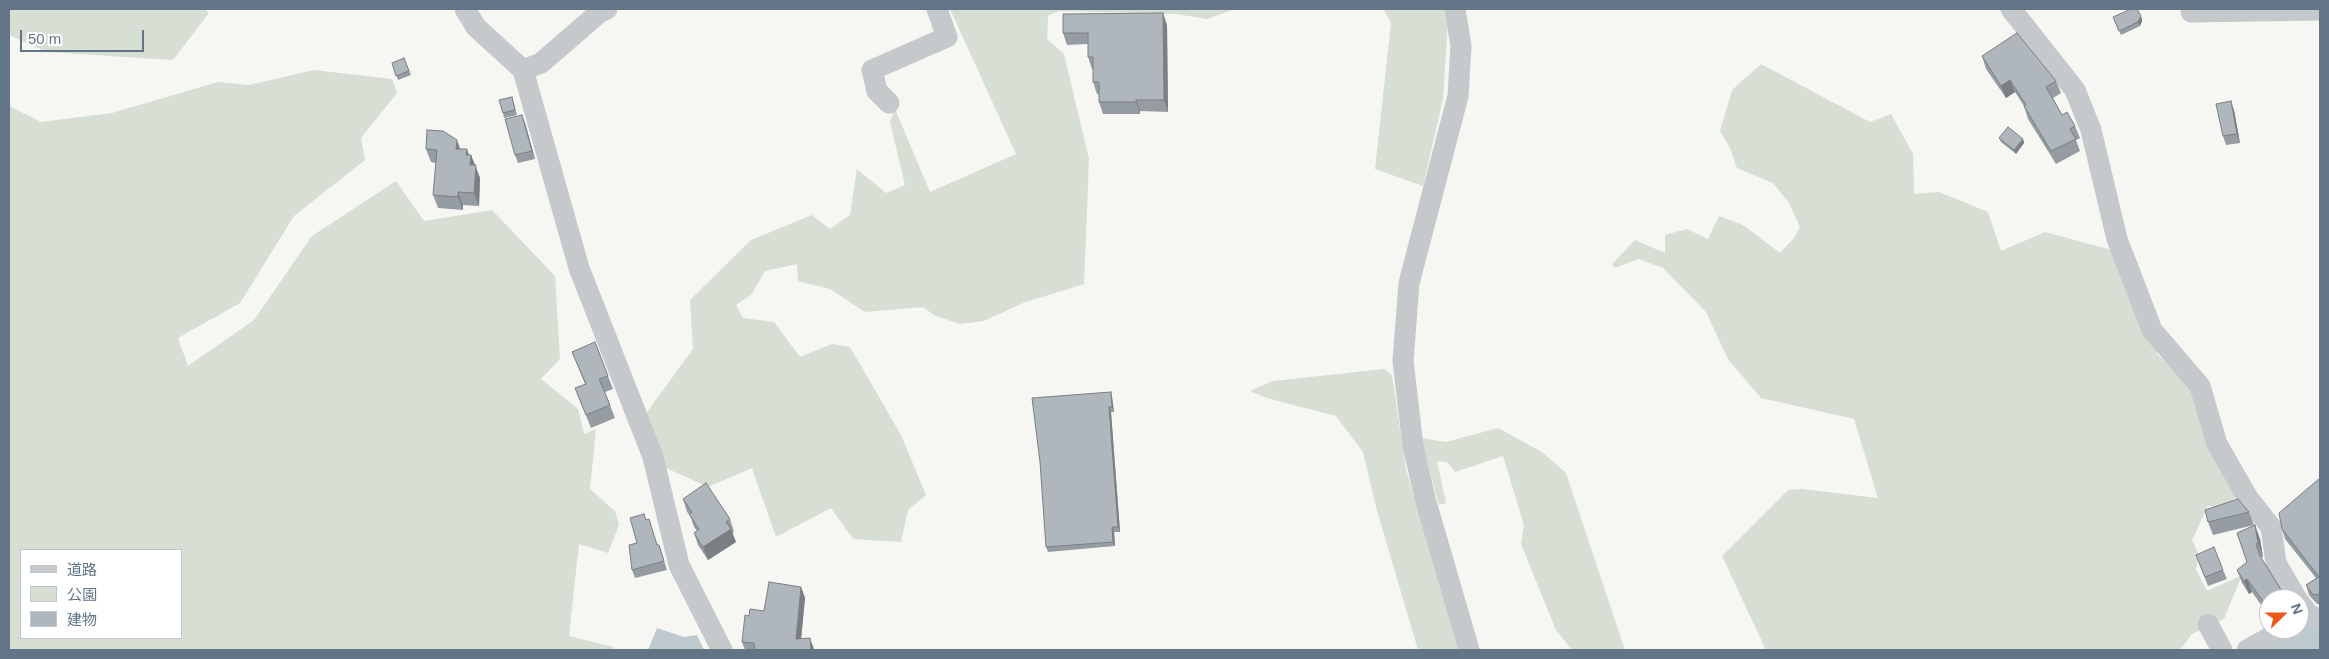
<!DOCTYPE html>
<meta charset="utf-8">
<style>
body{margin:0}
#map{position:relative;width:2329px;height:659px;overflow:hidden;background:#f6f6f2;font-family:Helvetica,"Noto Sans JP",sans-serif}
canvas{display:block}
.frame{position:absolute;inset:0;border:10px solid #637486;pointer-events:none}
.legend{position:absolute;left:20px;top:549px;width:162px;height:90px;box-sizing:border-box;background:#fff;border:1px solid #c1c7cf;margin:0;padding:6px 9px;list-style:none;font-size:15px;color:#637486}
.legend li{display:flex;align-items:center;gap:10px;height:25px}
.legend b{width:25px;border:1px solid #c1c7cf}
.north{position:absolute;left:2259px;top:589px;width:50px;height:50px;box-sizing:border-box;background:#fff;border:1px solid #c1c7cf;border-radius:50%;rotate:68deg;font-size:14px;font-weight:700;line-height:20px;text-align:center;color:#637486}
.north::after{content:'';display:block;margin:auto;width:18px;height:22px;background:#ee571b;clip-path:polygon(50% 0,100% 100%,50% 72%,0 100%)}
.scale{position:absolute;left:20px;top:30px;width:124px;height:22px;box-sizing:border-box;border:2px solid #637486;border-top:0;padding-left:6px;font-size:15px;line-height:18px;white-space:nowrap;color:#637486;-webkit-text-stroke:4px #fff;paint-order:stroke}
</style>
<div id="map">
<canvas width="2329" height="659"></canvas>
<div class="frame"></div>
<ul class="legend">
<li><b style="height:6px;background:#c5c9cc"></b>道路</li>
<li><b style="height:14px;background:#d7ded3"></b>公園</li>
<li><b style="height:14px;background:#afb6bc"></b>建物</li>
</ul>
<div class="north">N</div>
<div class="scale">50 m</div>
</div>
<script>
const ctx = document.querySelector('canvas').getContext('2d');
ctx.lineJoin = 'round';
function fill(path, color) {
  ctx.fillStyle = color;
  ctx.fill(path, 'evenodd');
}
function poly(rows) {
  const path = new Path2D();
  for (const r of rows) {
    path.moveTo(r[0], r[1]);
    for (let i = 2; i < r.length; i += 2) path.lineTo(r[i], r[i + 1]);
  }
  return path;
}
function stroke(path, color, width, dash) {
  ctx.strokeStyle = color;
  ctx.lineWidth = width;
  ctx.lineCap = dash ? 'butt' : 'round';
  ctx.setLineDash(dash || []);
  ctx.stroke(path);
}
fill(poly([
 [9,9,205,9,209,13,173,60,47,52,9,35],
 [950,9,1235,9,1207,19,1176,14,1059,11,1048,16,1047,39,1064,54,1089,159,1084,284,1023,303,984,321,959,324,934,315,923,307,865,312,830,289,798,281,797,264,765,271,752,294,736,305,743,318,774,322,800,357,832,344,850,347,901,435,926,495,908,510,901,542,853,539,831,508,776,537,752,468,708,487,664,467,645,415,693,349,690,300,751,240,812,215,830,229,850,215,857,169,886,193,905,185,890,122,895,109,930,192,1016,154],
 [1383,9,1444,9,1448,21,1443,99,1423,186,1375,169,1391,23],
 [1761,64,1870,122,1891,114,1913,154,1914,194,1939,192,1988,212,2001,251,2045,232,2112,250,2158,355,2194,389,2242,495,2222,506,2208,506,2192,540,2199,555,2196,569,2207,591,2242,575,2224,619,2192,634,2180,650,1766,650,1722,556,1788,490,1801,489,1878,498,1854,419,1761,398,1728,359,1706,312,1663,268,1639,259,1615,268,1612,264,1635,240,1665,253,1665,235,1687,229,1708,239,1719,216,1743,225,1780,253,1794,238,1800,227,1789,203,1773,183,1737,168,1730,148,1720,131,1732,90],
 [314,70,392,79,397,93,361,138,365,160,294,216,240,303,178,338,188,366,254,320,312,236,396,181,424,221,492,210,555,276,560,359,541,379,578,409,584,434,596,429,590,489,615,511,619,525,608,553,579,544,569,636,613,647,614,650,9,650,9,106,41,122,112,113,218,82,249,85],
 [181,550,181,638,21,638,21,550],
 [1384,369,1392,375,1406,469,1458,650,1418,650,1376,507,1363,452,1336,416,1267,398,1250,391,1273,381],
 [1498,428,1542,452,1566,473,1625,650,1572,650,1556,630,1521,544,1524,525,1503,456,1455,472,1447,462,1437,461,1446,503,1439,505,1421,438,1446,442]
]), '#d7ded3');
fill(poly([
 [2309,621,2320,624,2320,650,2256,650,2293,629,2299,629,2299,626],
 [657,628,684,637,697,635,704,650,648,650]
]), '#bfcacf');
stroke(poly([
 [465,9,476,27,523,70,579,268,653,457,679,565,722,650],
 [1455,9,1461,46,1458,96,1409,283,1403,361,1413,446,1426,502,1469,650],
 [2011,9,2075,90,2091,130,2117,239,2152,330,2200,386,2217,444,2248,498,2271,527,2276,563,2297,599],
 [2191,9,2191,12,2320,10],
 [523,70,541,63,600,12,607,9],
 [889,103,877,91,872,70,947,37,937,9],
 [2299,602,2309,615,2320,619],
 [2208,624,2222,650],
 [2247,650,2285,629]
]), '#c5c9cc', 21);
fill(poly([
 [2141,16,2142,21,2140,26,2121,35,2115,22],
 [1167,25,1168,112,1140,111,1140,114,1103,114,1099,102,1099,94,1097,94,1093,82,1093,69,1092,69,1088,57,1088,44,1067,45,1063,33],
 [1982,56,2056,81,2061,93,2053,98,2062,115,2075,126,2080,138,2076,140,2080,151,2056,164,2028,119,2024,106,2015,92,2006,98,1986,69],
 [404,58,411,75,398,80,392,63],
 [512,97,517,115,504,118,503,113],
 [2234,110,2240,143,2226,145,2223,136],
 [525,123,535,159,518,163,515,155],
 [1999,138,2023,139,2024,143,2016,154,2001,142],
 [426,149,460,149,469,155,471,155,480,178,479,206,463,205,463,210,438,208,433,195,436,163,431,162],
 [595,342,613,389,605,392,615,418,591,428,575,388,585,384,572,352],
 [1111,392,1112,397,1114,412,1111,412,1120,532,1114,532,1115,546,1048,552,1046,547],
 [2320,478,2320,604,2317,604,2309,595,2306,585,2316,578,2285,539,2282,529],
 [683,499,730,519,734,532,732,533,736,542,708,560,698,545,694,533,697,531,694,527,690,515,687,512],
 [2249,512,2254,525,2213,535,2208,522],
 [646,520,658,545,659,545,667,570,635,578,632,570,637,543],
 [2237,533,2260,539,2263,557,2261,557,2283,593,2285,599,2269,599,2269,616,2252,592,2249,594,2242,583,2237,570,2247,562],
 [2196,555,2223,570,2227,579,2208,586],
 [801,587,805,598,801,639,814,649,814,650,745,650,742,642,749,616,764,611]
]), '#969da2');
fill(poly([
 [1163,13,1167,25,1168,112,1164,100],
 [2141,16,2142,21,2140,26,2138,22],
 [2010,80,2015,92,2006,98,2001,86],
 [1136,100,1140,111,1140,114,1136,102],
 [2231,101,2234,110,2240,143,2237,134],
 [522,115,525,123,535,159,532,151],
 [2023,139,2024,143,2016,154,2014,150],
 [457,140,462,154,456,149],
 [467,149,471,161,471,155,480,178,479,206,474,193,466,155],
 [458,192,463,205,463,210,458,197],
 [1111,392,1112,397,1114,412,1112,407],
 [1109,407,1111,412,1120,532,1118,527],
 [2255,525,2260,539,2263,557,2258,543],
 [1112,527,1114,532,1115,546,1113,542],
 [731,529,736,542,708,560,703,547],
 [2247,579,2252,592,2249,594,2244,581],
 [801,587,805,598,800,650,796,639],
 [2283,593,2285,599,2275,599],
 [2269,603,2269,613,2266,605],
 [810,638,814,649,814,650,811,650]
]), '#7a7f84');
const building = poly([
 [2131,9,2137,9,2141,16,2138,22,2119,31,2113,17,2131,9],
 [1163,13,1164,100,1136,100,1136,102,1099,102,1099,82,1093,82,1093,57,1088,57,1088,33,1063,33,1063,14,1163,13],
 [2017,33,2056,81,2046,87,2062,115,2067,112,2075,126,2070,129,2076,139,2051,151,2024,106,2026,105,2010,80,2001,86,1982,56,2017,33],
 [404,58,409,71,396,76,392,63,404,58],
 [512,97,515,110,503,113,499,100,512,97],
 [2231,101,2237,134,2223,136,2216,104,2231,101],
 [522,115,532,151,515,155,505,119,522,115],
 [2008,127,2023,139,2014,150,1999,138,2008,127],
 [427,130,443,131,457,140,456,149,467,149,466,155,471,155,470,165,476,165,474,193,458,192,458,197,433,195,437,150,426,149,427,130],
 [595,342,608,376,599,379,610,405,586,415,575,388,586,384,572,352,595,342],
 [1111,392,1112,407,1109,407,1118,527,1112,527,1113,542,1046,547,1040,462,1032,398,1111,392],
 [2320,478,2320,595,2318,594,2313,595,2306,585,2319,577,2282,529,2279,513,2320,478],
 [706,483,730,519,726,522,731,529,703,547,694,533,699,529,689,514,692,512,683,499,706,483],
 [2238,499,2249,512,2208,522,2205,510,2238,499],
 [644,514,646,520,649,519,657,545,659,545,664,561,632,570,629,545,637,543,630,518,644,514],
 [2255,525,2258,543,2256,544,2260,556,2283,593,2275,599,2269,599,2269,603,2266,605,2247,579,2244,581,2237,570,2247,562,2237,533,2255,525],
 [2214,547,2223,570,2205,577,2196,555,2214,547],
 [769,582,801,587,796,639,810,638,811,650,755,650,754,643,742,642,745,615,749,616,750,609,764,611,769,582]
]);
fill(building, '#afb6bc');
stroke(building, '#7a7f84', 1);
</script>
